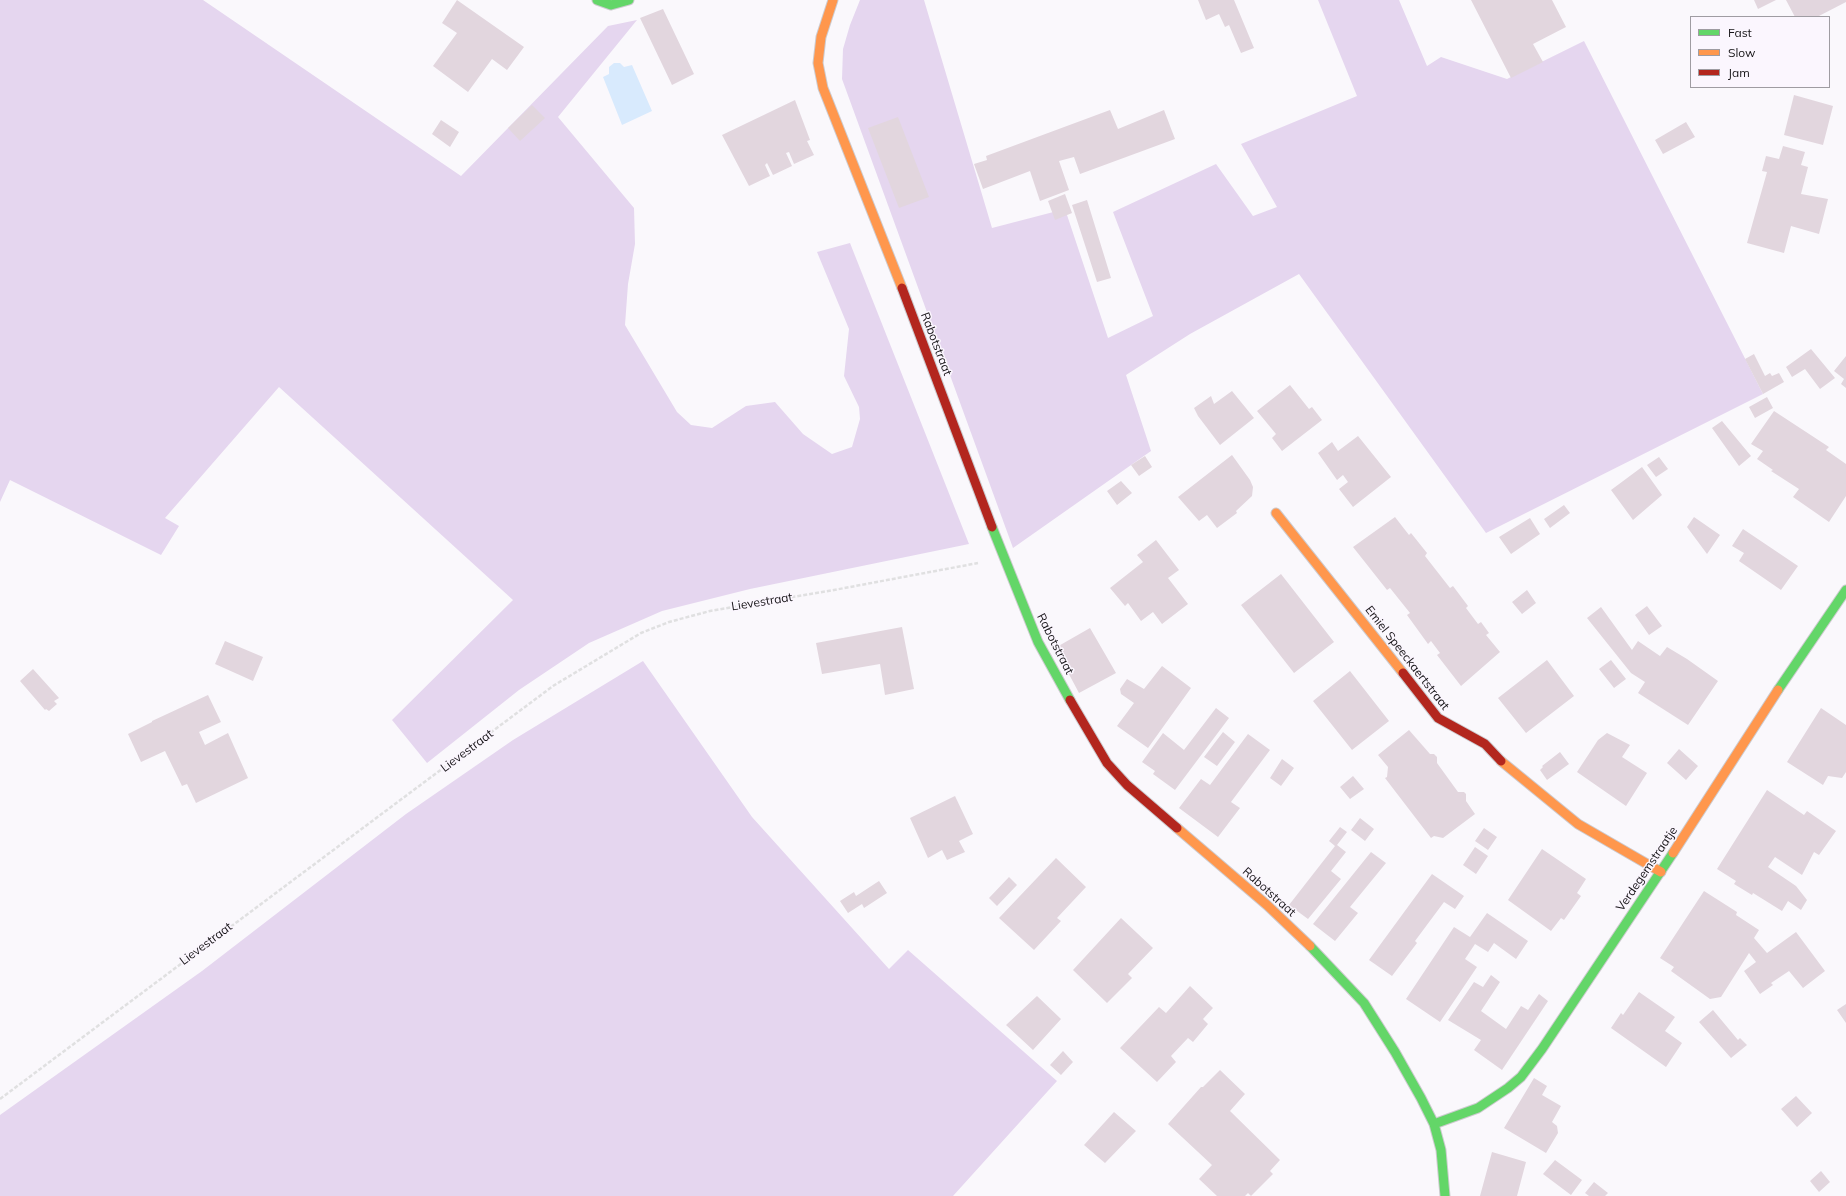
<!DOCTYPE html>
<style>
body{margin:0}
#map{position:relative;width:1846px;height:1196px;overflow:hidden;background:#faf8fc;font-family:Mulish,sans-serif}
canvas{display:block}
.legend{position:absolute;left:1690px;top:16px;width:140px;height:72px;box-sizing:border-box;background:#fbf6fe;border:1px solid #9f9ca2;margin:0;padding:5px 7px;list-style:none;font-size:12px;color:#161417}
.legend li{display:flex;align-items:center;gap:8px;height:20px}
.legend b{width:20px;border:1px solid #9f9ca2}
</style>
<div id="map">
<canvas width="1846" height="1196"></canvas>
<ul class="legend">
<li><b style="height:5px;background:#63d668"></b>Fast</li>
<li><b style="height:5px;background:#ff974d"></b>Slow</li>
<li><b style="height:5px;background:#b3261e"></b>Jam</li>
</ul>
</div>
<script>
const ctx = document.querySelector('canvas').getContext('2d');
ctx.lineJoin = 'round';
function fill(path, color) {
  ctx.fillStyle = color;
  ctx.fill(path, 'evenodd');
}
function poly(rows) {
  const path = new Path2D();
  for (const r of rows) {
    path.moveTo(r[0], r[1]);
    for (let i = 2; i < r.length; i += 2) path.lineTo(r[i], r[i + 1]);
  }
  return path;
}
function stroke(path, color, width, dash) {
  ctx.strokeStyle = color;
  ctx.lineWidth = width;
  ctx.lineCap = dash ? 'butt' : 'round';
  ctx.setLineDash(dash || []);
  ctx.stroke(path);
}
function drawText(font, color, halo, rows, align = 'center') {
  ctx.font = font + ' Mulish,sans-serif';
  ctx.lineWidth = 3;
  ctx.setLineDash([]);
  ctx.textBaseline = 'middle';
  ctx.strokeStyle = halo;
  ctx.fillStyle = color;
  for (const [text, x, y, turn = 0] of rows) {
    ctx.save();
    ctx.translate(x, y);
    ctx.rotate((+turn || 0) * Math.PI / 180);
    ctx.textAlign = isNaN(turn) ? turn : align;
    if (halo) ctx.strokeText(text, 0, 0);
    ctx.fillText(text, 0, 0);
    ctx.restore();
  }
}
fill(poly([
 [0,0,203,0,461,176,608,26,637,20,558,117,634,208,635,244,628,284,625,325,677,412,691,425,712,428,746,406,775,402,803,434,832,454,852,447,860,419,859,407,844,376,849,329,817,252,850,243,969,544,750,589,662,611,589,643,519,690,427,763,392,720,513,600,279,387,165,518,179,526,161,555,10,480,0,502],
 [860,0,924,0,992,228,1065,209,1108,338,1153,316,1113,212,1216,164,1253,216,1277,207,1241,144,1357,96,1318,0,1399,0,1427,66,1441,57,1507,79,1584,41,1763,394,1486,533,1299,274,1190,334,1126,375,1151,451,1013,548,842,79,843,49,850,25],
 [643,661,752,817,889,969,908,950,1057,1081,953,1196,0,1196,0,1115,202,971,406,814,513,740]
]), '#e5d6ef');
fill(poly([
 [614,63,620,63,624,67,632,65,652,111,622,125,603,77,609,74,609,67]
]), '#d8eafd');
fill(poly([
 [457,0,524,47,507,70,492,59,468,92,433,66,457,33,442,23],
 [1198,0,1234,0,1254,48,1241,53,1229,25,1225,27,1219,14,1206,20],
 [1471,0,1552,0,1566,27,1533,44,1543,62,1511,78],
 [1754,0,1776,0,1758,9],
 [1786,0,1846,0,1846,2,1817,17,1795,17],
 [663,9,694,74,672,85,640,18],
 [1794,95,1833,106,1823,145,1784,135],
 [795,100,810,140,807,141,814,155,794,164,789,152,786,153,792,166,773,175,767,163,765,165,770,176,749,186,722,135],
 [532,105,545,118,520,141,508,128],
 [1110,110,1118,129,1164,110,1175,139,1080,174,1074,157,1059,161,1069,190,1040,201,1030,171,983,189,974,164,987,160,986,156],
 [898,117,929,197,899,208,868,128],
 [441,120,459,132,450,147,432,134],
 [1686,122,1695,137,1663,154,1655,140],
 [1783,146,1805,152,1801,165,1808,167,1801,194,1828,199,1819,234,1791,226,1784,253,1747,243,1767,172,1762,171,1766,156,1779,159],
 [1065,194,1072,213,1055,220,1048,201],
 [1087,200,1111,278,1097,282,1072,205],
 [1811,349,1835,378,1820,389,1805,369,1792,377,1786,367],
 [1754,354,1765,376,1770,373,1772,376,1779,373,1784,382,1763,394,1745,359],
 [1846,356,1846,388,1841,384,1844,379,1834,371],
 [1290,385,1309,409,1312,407,1322,420,1282,451,1272,438,1276,434,1257,411],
 [1232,391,1254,418,1220,445,1198,416,1194,408,1211,396,1214,404],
 [1767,397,1773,408,1755,418,1749,407],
 [1774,411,1829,447,1826,450,1846,464,1846,496,1829,522,1793,497,1799,489,1771,471,1773,470,1757,459,1763,451,1751,444],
 [1722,421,1751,456,1739,466,1712,428],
 [1358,436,1391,477,1353,507,1339,489,1348,482,1343,475,1337,480,1318,453,1332,442,1338,451],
 [1232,455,1250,480,1253,487,1252,496,1236,511,1237,513,1217,528,1207,515,1199,521,1178,497],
 [1145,456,1152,467,1139,476,1131,465],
 [1659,457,1668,469,1656,477,1647,465],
 [1642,467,1662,495,1633,520,1611,490],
 [1121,481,1132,493,1117,505,1107,491],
 [1564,505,1570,513,1550,528,1544,519],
 [1395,517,1409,535,1411,533,1427,553,1425,556,1450,588,1453,586,1468,606,1466,608,1478,624,1481,622,1489,633,1486,635,1500,652,1461,686,1437,655,1440,653,1431,641,1428,644,1407,615,1410,613,1390,588,1387,590,1353,547],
 [1694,517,1720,535,1707,554,1687,527],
 [1530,518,1540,534,1511,554,1499,537],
 [1743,529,1798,566,1781,590,1739,561,1744,553,1732,546],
 [1156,540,1179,570,1168,578,1188,604,1162,624,1153,612,1141,621,1128,603,1125,606,1110,588,1143,562,1137,555],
 [1281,574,1334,642,1294,673,1241,605],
 [1527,590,1536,603,1522,614,1512,602],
 [1647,606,1662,626,1649,635,1635,615],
 [1601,607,1632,650,1638,641,1660,656,1667,647,1687,659,1718,681,1688,725,1638,693,1645,682,1631,673,1587,618],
 [902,627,914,689,885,695,880,664,822,674,816,643],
 [1090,628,1116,673,1079,693,1055,648],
 [225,641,263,657,253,681,215,664],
 [1547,660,1574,696,1526,733,1498,698],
 [1611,660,1626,679,1614,688,1599,669],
 [1162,666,1191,688,1148,748,1117,726,1134,703,1121,694,1120,689,1127,679,1144,689],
 [33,669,59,698,54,701,57,704,49,711,46,709,45,710,20,681],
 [1350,671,1389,721,1352,750,1313,701],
 [208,695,221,722,199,732,205,745,228,733,248,778,196,803,187,784,182,786,165,751,141,762,128,734,152,722,152,721],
 [1216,708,1229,718,1175,790,1153,774,1155,771,1142,762,1163,733,1184,750],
 [1821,708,1846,725,1846,772,1842,778,1828,776,1823,785,1787,762],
 [1409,730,1430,754,1434,754,1437,757,1437,763,1458,792,1464,792,1466,794,1466,801,1475,814,1443,838,1434,836,1431,838,1385,778,1387,777,1388,767,1378,755],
 [1223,732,1235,742,1217,766,1204,757],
 [1607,733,1630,745,1622,757,1647,773,1626,806,1577,772,1598,740],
 [1248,734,1270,750,1231,802,1240,808,1218,837,1179,808,1201,779,1210,785],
 [1679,749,1698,766,1686,780,1667,763],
 [1560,752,1569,764,1547,780,1540,770,1543,767,1542,766],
 [1282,759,1294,768,1281,786,1270,778],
 [1353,776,1364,789,1350,799,1340,787],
 [1767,790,1804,815,1807,811,1836,831,1819,855,1814,852,1802,875,1775,857,1768,867,1796,886,1807,900,1801,910,1788,901,1782,911,1753,893,1752,895,1734,884,1736,881,1717,869],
 [955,796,973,834,959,841,965,852,947,860,942,850,928,858,910,818],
 [1360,818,1374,829,1365,841,1351,830],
 [1340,827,1347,832,1337,845,1346,852,1331,871,1341,879,1308,919,1289,905,1335,846,1329,841],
 [1484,828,1497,837,1488,850,1475,841],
 [1475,847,1488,856,1476,874,1463,865],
 [1542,849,1586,879,1577,893,1581,896,1564,920,1561,918,1551,931,1508,900],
 [1371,852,1386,863,1350,907,1358,913,1335,941,1313,924],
 [1056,858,1086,887,1057,918,1061,921,1034,950,999,918],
 [1432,874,1464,896,1455,909,1444,902,1415,941,1417,943,1392,976,1369,960],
 [1009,877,1017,885,997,906,989,898],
 [879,881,887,893,864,908,862,904,848,913,840,901,854,892,856,896],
 [1704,891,1737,912,1736,915,1759,930,1754,938,1767,953,1796,932,1825,971,1803,988,1789,971,1771,983,1773,985,1760,994,1744,971,1756,962,1749,953,1721,997,1710,999,1671,971,1674,967,1660,958],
 [1487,913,1528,941,1516,959,1494,943,1488,952,1475,944,1465,959,1477,967,1440,1022,1406,999,1454,927,1470,937],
 [1121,918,1153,948,1128,974,1132,978,1107,1003,1073,970],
 [1491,975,1500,982,1481,1011,1506,1029,1521,1006,1528,1010,1539,994,1548,1001,1502,1070,1474,1050,1481,1040,1448,1020,1474,982,1483,987],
 [1190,986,1213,1008,1203,1019,1208,1024,1193,1042,1188,1038,1171,1056,1176,1062,1157,1082,1120,1048,1159,1007,1166,1013],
 [1639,992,1675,1017,1665,1031,1682,1043,1666,1067,1611,1028,1621,1013,1623,1015],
 [1037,996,1061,1019,1033,1050,1006,1025],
 [1846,1004,1846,1023,1837,1010],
 [1713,1010,1738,1040,1740,1038,1747,1045,1731,1058,1699,1022],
 [1063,1051,1073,1062,1061,1075,1050,1065],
 [1220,1070,1245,1094,1230,1111,1280,1160,1270,1171,1273,1174,1251,1196,1248,1193,1245,1196,1217,1196,1199,1179,1212,1165,1168,1124,1201,1087,1203,1087],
 [1534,1078,1547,1086,1542,1095,1561,1106,1552,1122,1557,1126,1558,1133,1546,1153,1504,1128],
 [1796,1096,1812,1113,1797,1127,1781,1109],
 [1114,1112,1136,1131,1105,1163,1084,1145],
 [1492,1152,1526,1162,1517,1196,1480,1196],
 [1555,1160,1582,1180,1571,1195,1543,1174],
 [1821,1171,1830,1182,1819,1192,1810,1181],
 [1594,1182,1608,1193,1605,1196,1589,1196,1585,1193]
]), '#e2d6de');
const fast = poly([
 [597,0,611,5,629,0],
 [992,527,1038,642,1070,700],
 [1778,690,1846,590],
 [1310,946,1364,1003,1395,1052,1421,1098,1434,1124,1441,1150,1445,1196],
 [1434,1124,1478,1108,1508,1088,1521,1077,1542,1049,1673,853]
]);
const slow = poly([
 [833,0,821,37,818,63,823,88,902,288],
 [1276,513,1403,673],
 [1501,761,1578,824,1661,872],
 [1177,828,1267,905,1310,946],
 [1673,853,1778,690]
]);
const jam = poly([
 [902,288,992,527],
 [1403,673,1438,718,1485,744,1501,761],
 [1070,700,1107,763,1127,785,1177,828]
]);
stroke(fast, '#cdcbcf', 11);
stroke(slow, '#cdcbcf', 11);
stroke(jam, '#cdcbcf', 11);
stroke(poly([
 [0,1099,553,686,641,633,669,622,710,611,834,590,978,563]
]), '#e0e0e1', 2.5, [4, 2]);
stroke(fast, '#63d668', 9);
stroke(slow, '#ff974d', 9);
stroke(jam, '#b3261e', 9);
drawText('12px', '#161417', '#fbf6fe', [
 ["Rabotstraat",936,344,69],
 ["Lievestraat",762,602,-9],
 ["Rabotstraat",1055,644,63],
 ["Emiel Speeckaertstraat",1407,658,52],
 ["Lievestraat",467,751,-37],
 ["Verdegemstraatje",1647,869,-56],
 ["Rabotstraat",1269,892,42],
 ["Lievestraat",206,944,-37]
]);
</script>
